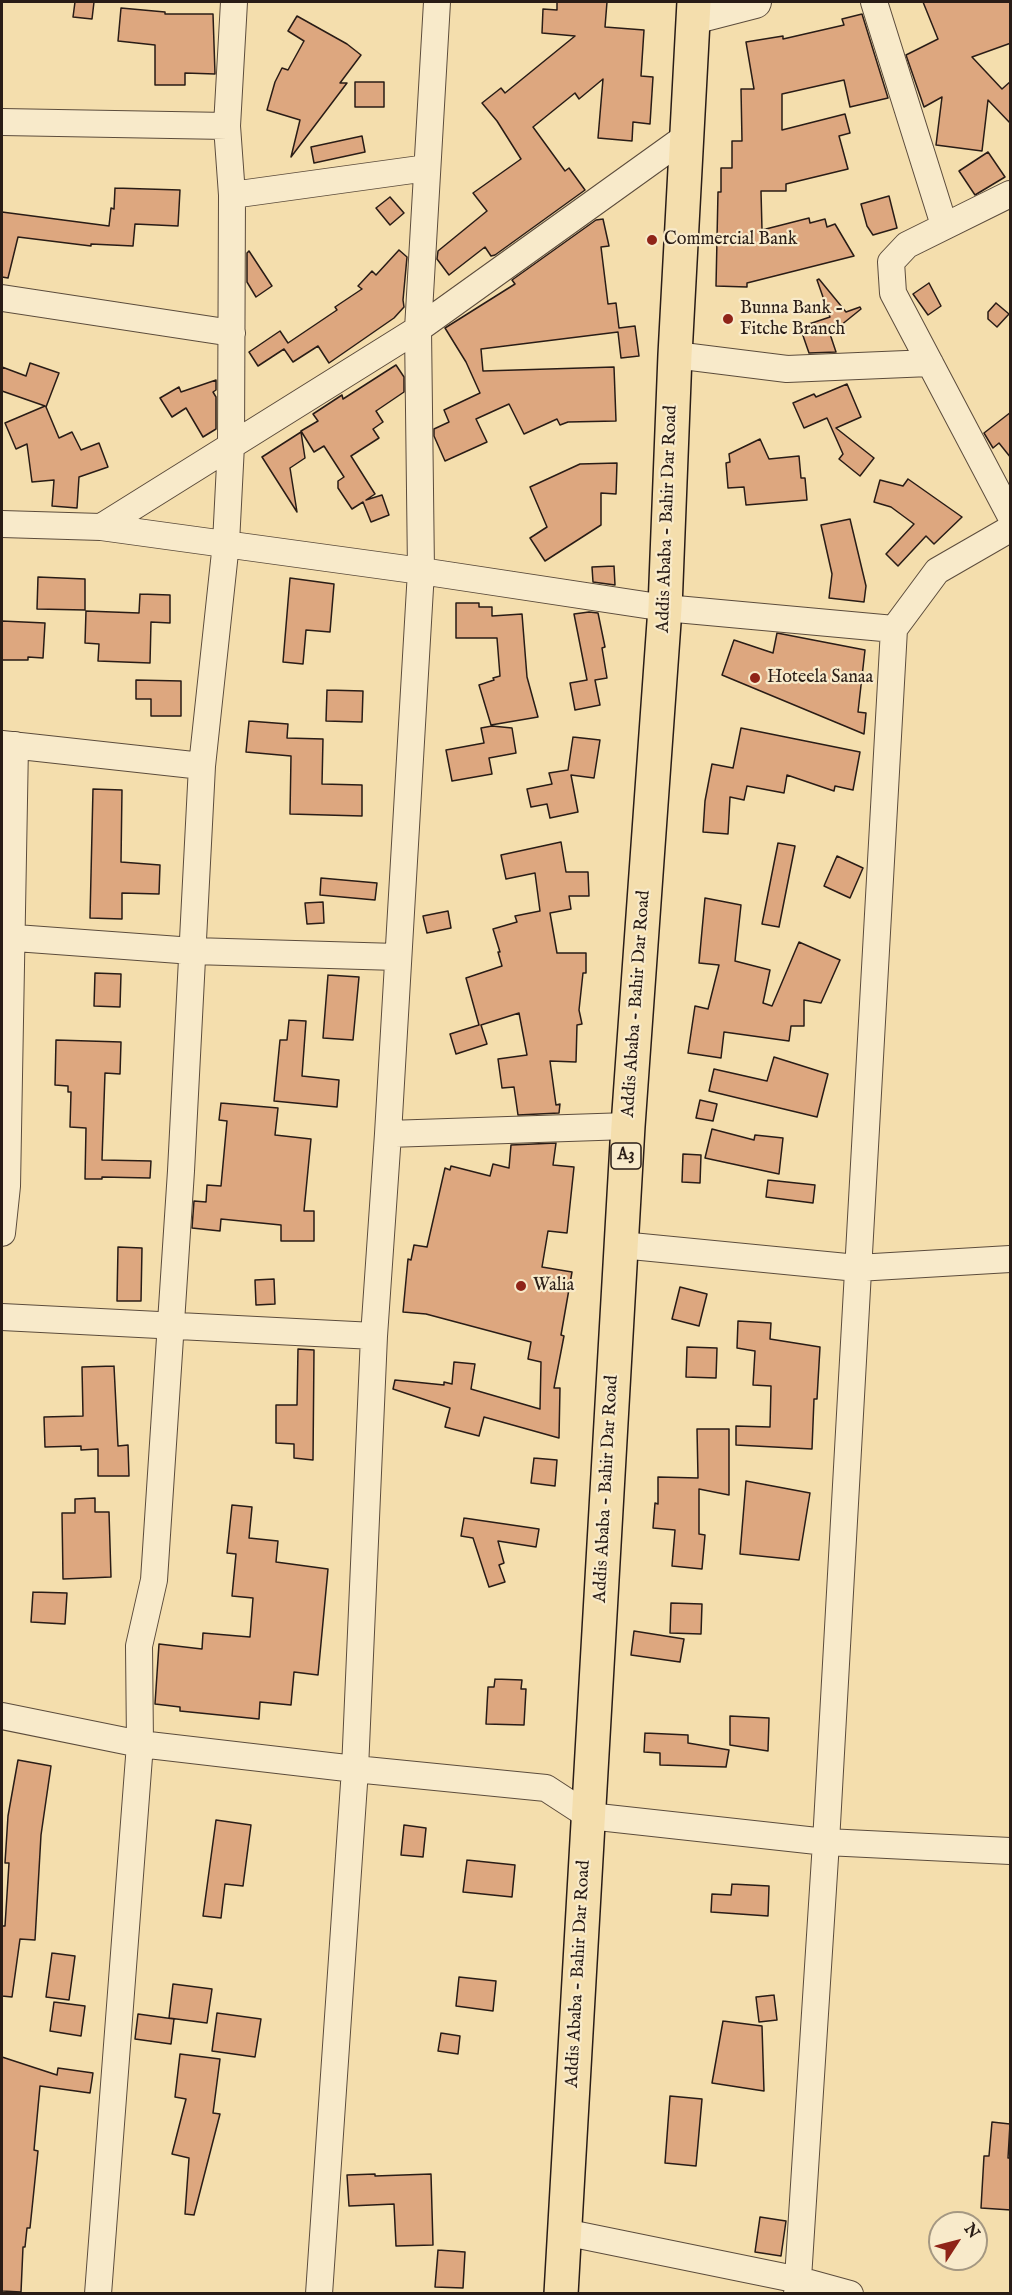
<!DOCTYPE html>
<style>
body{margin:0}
#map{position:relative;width:1012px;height:2295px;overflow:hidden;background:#f4dead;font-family:"IM FELL English",serif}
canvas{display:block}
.frame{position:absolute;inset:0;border:3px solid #291c16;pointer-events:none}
.north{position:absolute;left:928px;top:2211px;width:60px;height:60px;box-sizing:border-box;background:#f8eaca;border:2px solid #a59882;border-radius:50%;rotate:54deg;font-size:16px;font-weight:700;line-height:24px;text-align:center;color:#291c16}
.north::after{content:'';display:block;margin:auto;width:21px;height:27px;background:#8f2418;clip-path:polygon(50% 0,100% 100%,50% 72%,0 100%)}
</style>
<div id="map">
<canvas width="1012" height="2295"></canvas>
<div class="frame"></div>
<div class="north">N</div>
</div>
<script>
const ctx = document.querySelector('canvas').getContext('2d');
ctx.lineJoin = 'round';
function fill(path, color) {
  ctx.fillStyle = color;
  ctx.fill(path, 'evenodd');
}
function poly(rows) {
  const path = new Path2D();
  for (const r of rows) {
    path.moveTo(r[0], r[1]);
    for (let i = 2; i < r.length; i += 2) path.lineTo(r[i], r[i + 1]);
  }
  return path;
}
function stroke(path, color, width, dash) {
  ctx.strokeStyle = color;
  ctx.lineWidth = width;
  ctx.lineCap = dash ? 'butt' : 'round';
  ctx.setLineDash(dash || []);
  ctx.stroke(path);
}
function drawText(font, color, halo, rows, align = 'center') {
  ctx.font = font + ' "IM FELL English",serif';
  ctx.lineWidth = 4.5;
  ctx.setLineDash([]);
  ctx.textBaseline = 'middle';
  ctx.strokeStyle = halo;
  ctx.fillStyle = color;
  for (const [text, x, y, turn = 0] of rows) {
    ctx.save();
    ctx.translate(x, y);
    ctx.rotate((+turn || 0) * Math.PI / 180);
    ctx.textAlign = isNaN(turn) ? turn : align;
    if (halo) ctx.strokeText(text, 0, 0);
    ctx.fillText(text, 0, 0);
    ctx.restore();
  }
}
const building = poly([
 [75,2,94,2,92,19,73,17,75,2],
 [557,2,607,2,605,27,644,30,641,76,653,77,650,124,633,122,632,141,598,138,603,79,579,99,575,93,533,127,565,171,569,168,585,190,495,255,491,256,485,247,449,275,437,259,438,251,487,211,473,193,521,159,497,121,482,103,501,88,505,93,575,36,542,33,543,9,557,10,557,2],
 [923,2,1011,2,1011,43,972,57,1002,89,1011,81,1011,124,988,100,982,151,936,145,942,97,924,107,906,55,938,39,923,2],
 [121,8,165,12,165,14,213,14,215,74,185,73,185,85,155,85,155,45,118,41,121,8],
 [862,14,888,98,850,107,844,80,782,94,782,130,845,114,850,133,839,136,848,169,786,184,786,191,761,191,762,230,809,218,810,223,825,219,827,227,835,224,854,256,747,283,747,287,716,286,718,192,721,192,721,168,732,168,732,141,742,141,741,89,754,89,746,42,783,36,783,39,844,25,842,19,862,14],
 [297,16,347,44,361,55,340,83,347,83,291,157,300,120,267,110,275,82,282,68,288,70,304,41,288,31,297,16],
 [355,82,384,82,384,107,355,107,355,82],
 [362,136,365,152,314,163,311,147,362,136],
 [988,152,1005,177,975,195,959,171,988,152],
 [115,188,180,190,178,226,135,224,133,246,91,244,91,246,18,237,8,278,2,277,2,212,109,226,111,208,114,209,115,188],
 [889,196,897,228,873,235,867,226,861,204,889,196],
 [390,197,404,213,390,225,376,208,390,197],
 [603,219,609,246,601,247,608,304,616,303,619,328,635,326,639,356,621,358,618,332,481,349,483,371,614,367,616,421,568,422,560,425,557,419,524,434,509,404,476,419,487,442,445,461,434,436,434,429,449,422,444,410,480,393,466,362,445,328,515,284,512,280,596,220,603,219],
 [399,250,407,257,403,300,404,307,394,318,329,363,318,346,293,362,284,349,258,366,249,352,280,331,288,343,337,310,335,307,362,289,358,286,372,271,376,275,399,250],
 [249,251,272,286,256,297,247,282,247,253,249,251],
 [819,279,846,312,860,307,861,309,830,334,836,352,809,353,800,327,830,317,817,280,819,279],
 [929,283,941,306,928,315,913,294,929,283],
 [996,303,1009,314,997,327,988,319,988,312,996,303],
 [30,363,59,373,46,407,59,438,72,432,81,450,99,443,108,467,79,477,77,508,52,506,54,480,32,482,27,444,16,449,5,423,45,406,2,391,2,367,26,376,30,363],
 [396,365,404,377,404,392,376,411,383,422,373,429,379,438,351,456,375,494,366,500,382,495,389,515,371,522,363,502,352,509,338,488,338,481,344,477,324,446,314,452,301,431,318,421,313,414,342,395,343,399,396,365],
 [216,380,216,390,213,392,216,397,216,429,203,437,186,408,172,417,160,398,179,387,181,392,216,380],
 [847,384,861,417,836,428,874,458,860,476,839,459,843,454,827,418,804,428,793,403,814,394,816,397,847,384],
 [1011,412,1011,458,999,443,993,448,984,433,1011,412],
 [301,432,305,458,290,468,297,512,262,457,301,432],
 [760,439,769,459,799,456,801,478,805,478,807,500,746,505,744,487,728,488,726,463,730,462,729,454,760,439],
 [617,463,616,494,601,493,601,525,545,561,530,538,547,527,530,487,580,464,617,463],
 [908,479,962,517,934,544,926,536,898,566,886,554,914,524,891,507,874,502,880,480,903,486,908,479],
 [850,519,866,586,864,602,829,598,832,574,821,525,850,519],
 [614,566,615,585,593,582,592,567,614,566],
 [38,577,85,579,85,610,37,609,38,577],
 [290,578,334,584,330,632,306,630,303,664,283,662,290,578],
 [140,594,170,595,170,623,151,622,150,663,98,661,99,644,85,643,86,611,139,613,140,594],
 [456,603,479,603,479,607,492,607,492,616,522,614,527,677,538,717,491,725,479,685,494,680,493,678,500,676,497,638,456,638,456,603],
 [589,612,598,613,605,647,602,648,607,678,595,680,600,705,575,710,570,683,587,680,574,614,589,612],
 [2,621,45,623,43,658,28,657,28,660,2,660,2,621],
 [777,633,865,650,858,712,866,713,864,734,722,675,734,640,773,653,777,633],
 [136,680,181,681,181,716,151,716,151,699,136,699,136,680],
 [327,690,363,691,362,722,326,721,327,690],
 [249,721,288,724,287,738,323,739,322,784,362,785,362,816,290,814,291,756,246,752,249,721],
 [492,726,512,728,516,753,489,758,492,774,452,781,446,750,484,743,481,728,492,726],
 [741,728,860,752,853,790,835,786,834,791,787,775,784,793,747,786,744,800,730,797,728,834,703,832,705,801,712,764,733,768,741,728],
 [573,737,600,740,594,778,571,775,578,812,550,818,547,804,531,807,527,789,552,784,549,773,568,770,573,737],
 [93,789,122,790,121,862,160,865,159,894,122,893,122,919,90,918,93,789],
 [561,842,566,872,588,872,589,896,569,896,571,909,550,913,557,953,586,953,586,973,583,973,579,1010,582,1024,577,1025,576,1062,550,1061,556,1105,560,1104,559,1113,518,1115,514,1087,502,1088,498,1059,527,1055,519,1013,481,1025,487,1044,456,1054,450,1034,479,1025,466,978,502,966,498,952,500,952,493,929,517,922,515,916,540,911,535,873,506,879,501,855,561,842],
 [778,843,795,846,779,927,762,924,778,843],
 [837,856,863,868,850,898,824,886,837,856],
 [321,878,377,883,375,900,320,895,321,878],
 [705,898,741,905,735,961,770,970,763,1003,772,1006,799,942,840,960,821,1003,804,1000,804,1026,791,1026,789,1041,724,1032,721,1058,688,1053,695,1006,708,1009,719,965,699,963,705,898],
 [323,902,324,923,307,924,305,903,323,902],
 [448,911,451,928,427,933,423,916,448,911],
 [95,973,121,974,120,1007,94,1006,95,973],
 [328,975,359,977,353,1040,323,1038,328,975],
 [289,1020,306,1021,302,1076,339,1080,337,1107,274,1101,280,1040,287,1040,289,1020],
 [56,1040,121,1042,120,1074,105,1073,102,1160,151,1161,150,1178,102,1177,102,1179,85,1179,86,1128,70,1127,71,1092,68,1092,68,1086,55,1085,56,1040],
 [774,1057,828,1074,817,1117,709,1091,714,1069,767,1081,774,1057],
 [700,1100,717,1104,713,1121,696,1118,700,1100],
 [221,1103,278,1108,275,1135,311,1139,304,1211,314,1211,314,1241,281,1241,281,1225,221,1219,220,1231,192,1228,194,1201,206,1202,207,1185,221,1186,227,1121,219,1120,221,1103],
 [712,1129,754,1140,755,1135,783,1138,779,1174,705,1158,712,1129],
 [556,1143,553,1165,574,1167,567,1233,548,1231,542,1267,572,1272,561,1335,564,1336,554,1388,560,1388,559,1438,484,1417,479,1436,445,1427,450,1408,393,1389,395,1380,444,1385,444,1382,452,1384,454,1362,475,1364,471,1389,540,1409,541,1362,528,1359,531,1342,426,1314,403,1312,408,1259,411,1260,414,1245,427,1247,445,1168,450,1170,451,1166,490,1176,493,1164,509,1168,511,1145,556,1143],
 [683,1154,701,1155,700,1183,682,1182,683,1154],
 [768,1180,815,1185,813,1203,766,1197,768,1180],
 [118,1247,142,1248,141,1301,117,1301,118,1247],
 [274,1279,275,1304,256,1305,255,1280,274,1279],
 [680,1287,707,1294,699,1326,672,1319,680,1287],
 [738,1321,771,1323,770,1339,820,1347,817,1399,814,1399,812,1449,736,1445,736,1426,770,1427,771,1386,753,1385,755,1351,737,1348,738,1321],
 [687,1347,717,1348,716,1378,686,1377,687,1347],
 [298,1349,314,1350,313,1460,294,1458,294,1444,276,1443,276,1405,297,1405,298,1349],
 [114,1366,118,1446,128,1445,129,1476,98,1476,98,1449,81,1450,81,1446,45,1447,44,1417,83,1416,82,1367,114,1366],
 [697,1429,729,1429,729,1495,699,1489,699,1534,705,1535,702,1569,672,1566,675,1530,653,1528,655,1503,658,1504,658,1477,698,1478,697,1429],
 [534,1458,557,1460,555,1486,531,1483,534,1458],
 [746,1481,810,1493,799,1560,740,1554,746,1481],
 [95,1498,95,1512,109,1512,111,1577,63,1579,62,1513,75,1513,75,1499,95,1498],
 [232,1505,252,1507,249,1538,278,1541,276,1562,328,1569,318,1675,294,1672,291,1705,260,1702,259,1719,180,1711,180,1707,155,1704,159,1644,202,1649,203,1633,250,1637,253,1598,232,1596,236,1554,227,1553,232,1505],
 [464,1518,539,1529,536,1547,498,1541,504,1563,499,1565,505,1582,489,1587,473,1538,461,1536,464,1518],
 [33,1592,67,1593,65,1624,31,1622,33,1592],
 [671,1603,702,1604,701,1634,670,1633,671,1603],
 [634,1631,684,1639,680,1662,631,1655,634,1631],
 [495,1679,522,1680,521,1689,526,1689,524,1725,486,1724,488,1687,494,1687,495,1679],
 [730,1716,769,1718,768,1751,730,1745,730,1716],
 [645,1733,688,1735,688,1743,729,1750,726,1767,660,1765,660,1753,644,1752,645,1733],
 [18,1760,51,1766,41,1835,35,1940,20,1939,12,1997,2,1996,2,1926,5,1926,9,1863,5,1863,8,1816,18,1760],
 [216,1820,251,1825,243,1886,225,1884,221,1918,203,1916,216,1820],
 [404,1825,426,1828,423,1857,401,1855,404,1825],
 [467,1860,515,1865,512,1897,463,1892,467,1860],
 [732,1884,769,1886,768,1916,711,1912,712,1894,731,1895,732,1884],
 [52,1953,75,1956,69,2000,46,1997,52,1953],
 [459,1977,496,1981,493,2011,456,2006,459,1977],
 [173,1984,212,1989,207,2023,169,2018,173,1984],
 [774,1995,777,2020,759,2022,756,1997,774,1995],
 [54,2002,85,2006,81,2036,50,2031,54,2002],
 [217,2013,261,2019,255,2057,212,2051,217,2013],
 [138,2014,174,2019,171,2044,135,2039,138,2014],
 [723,2021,762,2026,764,2091,712,2083,723,2021],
 [441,2033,460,2036,458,2054,438,2051,441,2033],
 [180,2054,220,2059,213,2113,220,2114,194,2215,185,2214,189,2158,172,2154,186,2099,175,2097,180,2054],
 [2,2057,57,2075,58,2068,93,2073,90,2093,40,2086,34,2150,38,2151,30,2228,27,2228,25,2247,23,2247,21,2292,2,2291,2,2057],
 [670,2096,702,2099,696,2166,665,2163,670,2096],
 [992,2122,1010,2124,1008,2158,1011,2158,1011,2210,981,2208,984,2156,989,2156,992,2122],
 [375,2174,375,2176,431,2174,433,2245,396,2246,394,2204,349,2206,347,2175,375,2174],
 [760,2217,786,2221,781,2256,755,2252,760,2217],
 [438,2250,465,2252,463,2288,435,2287,438,2250]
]);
fill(building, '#dda77f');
stroke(building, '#291c16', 1.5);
const minor = poly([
 [874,2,944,225],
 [2,122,227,126],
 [1010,194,907,245,891,262,893,293,1010,515],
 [232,195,427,168],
 [2,298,232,333],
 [675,355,787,369,930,363],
 [2,524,101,527,421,571,665,608,894,629,937,571,1010,529],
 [101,527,418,329,687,136],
 [2,744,202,766],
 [2,937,193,951,397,957],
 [388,1134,628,1126],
 [2,1233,7,1186,15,745],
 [621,1245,857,1268,1010,1259],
 [2,1317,374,1336],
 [2,1716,140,1744,355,1769,546,1788,589,1816,826,1842,1010,1851],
 [564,2232,799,2280,850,2294],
 [98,2294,140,1744,139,1646,154,1580,181,1171,202,766,226,543,231,445,232,195,227,126,234,2],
 [319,2294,355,1769,374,1336,388,1134,421,571,418,329,437,2],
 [797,2294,826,1842,894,629]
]);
const tertiary = poly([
 [693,18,755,2]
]);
const trunk = poly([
 [561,2294,628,1126,665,608,675,355,694,2]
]);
stroke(minor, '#5c4c3c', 28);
stroke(tertiary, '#5c4c3c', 34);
stroke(trunk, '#291c16', 36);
stroke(minor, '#f8eaca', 26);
stroke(tertiary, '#f8eaca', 32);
stroke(trunk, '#f4dead', 33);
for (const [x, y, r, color] of [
 [652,240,6,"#8f2418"],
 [728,319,6,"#8f2418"],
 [755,678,6,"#8f2418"],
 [521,1286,6,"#8f2418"]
]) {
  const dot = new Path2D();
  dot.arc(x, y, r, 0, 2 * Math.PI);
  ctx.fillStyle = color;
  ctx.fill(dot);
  stroke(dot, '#f8eaca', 2);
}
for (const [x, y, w] of [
 [626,1156,30]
]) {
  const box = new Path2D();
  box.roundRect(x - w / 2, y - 13, w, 26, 4.5);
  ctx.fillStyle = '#f8eaca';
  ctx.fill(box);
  stroke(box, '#291c16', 1.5);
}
drawText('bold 16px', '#291c16', null, [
 ["A3",626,1156]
]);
drawText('18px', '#291c16', '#f8eaca', [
 ["Commercial Bank",664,240],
 ["Bunna Bank -",740,309],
 ["Fitche Branch",740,330],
 ["Hoteela Sanaa",767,678],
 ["Walia",533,1286]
], 'left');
drawText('18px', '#291c16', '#f8eaca', [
 ["Addis Ababa - Bahir Dar Road",668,519,-88],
 ["Addis Ababa - Bahir Dar Road",637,1004,-86],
 ["Addis Ababa - Bahir Dar Road",607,1489,-87],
 ["Addis Ababa - Bahir Dar Road",579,1974,-87]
]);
</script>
